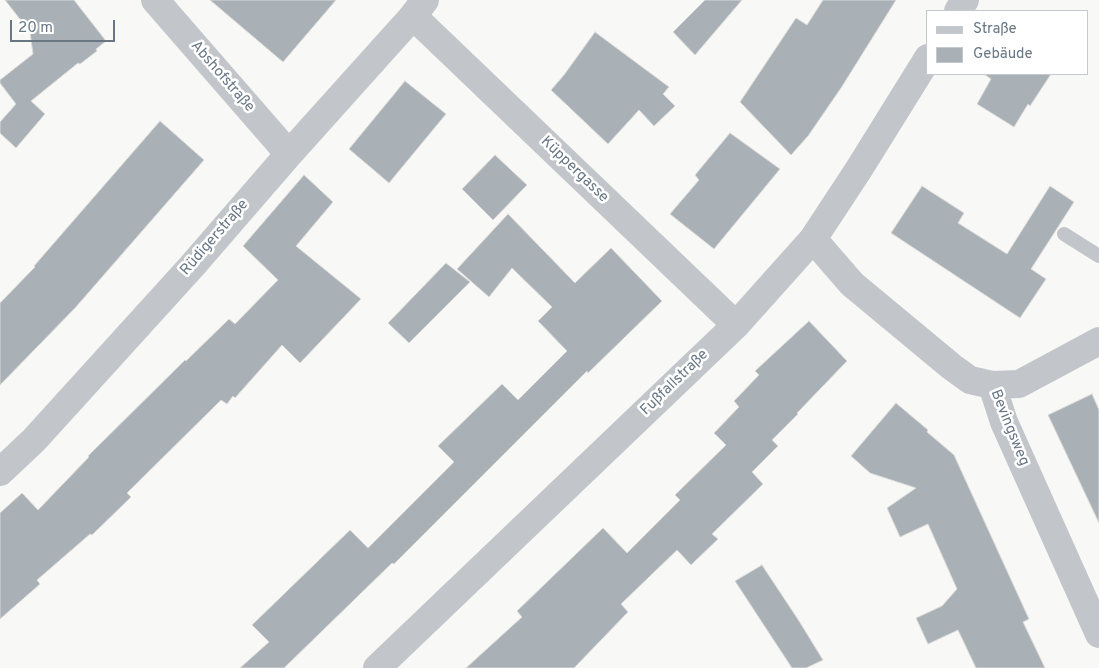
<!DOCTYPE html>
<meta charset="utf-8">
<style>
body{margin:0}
#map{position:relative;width:1099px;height:668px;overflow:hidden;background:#f8f8f6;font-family:Overpass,sans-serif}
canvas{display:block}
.legend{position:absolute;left:926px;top:10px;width:162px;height:65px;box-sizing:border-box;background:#fff;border:1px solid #c3c9ce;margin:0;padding:6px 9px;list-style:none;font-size:15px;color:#697785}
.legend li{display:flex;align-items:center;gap:10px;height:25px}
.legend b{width:25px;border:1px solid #c3c9ce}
.scale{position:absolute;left:10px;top:20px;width:105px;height:22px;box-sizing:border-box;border:2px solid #697785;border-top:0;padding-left:6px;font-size:15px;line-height:18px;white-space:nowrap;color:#697785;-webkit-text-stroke:4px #fff;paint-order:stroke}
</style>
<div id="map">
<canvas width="1099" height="668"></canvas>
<ul class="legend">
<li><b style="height:6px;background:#c2c5c9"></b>Straße</li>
<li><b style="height:14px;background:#a9b0b6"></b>Gebäude</li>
</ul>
<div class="scale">20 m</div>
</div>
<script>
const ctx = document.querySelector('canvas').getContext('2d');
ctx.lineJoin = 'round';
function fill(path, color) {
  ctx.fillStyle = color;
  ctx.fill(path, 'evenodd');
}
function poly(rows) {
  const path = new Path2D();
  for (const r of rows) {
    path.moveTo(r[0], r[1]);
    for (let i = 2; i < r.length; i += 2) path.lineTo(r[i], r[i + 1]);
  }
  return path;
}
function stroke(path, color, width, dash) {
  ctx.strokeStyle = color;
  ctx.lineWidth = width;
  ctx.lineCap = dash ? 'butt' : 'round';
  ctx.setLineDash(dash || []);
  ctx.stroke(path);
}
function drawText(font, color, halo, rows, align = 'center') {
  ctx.font = font + ' Overpass,sans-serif';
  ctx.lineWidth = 5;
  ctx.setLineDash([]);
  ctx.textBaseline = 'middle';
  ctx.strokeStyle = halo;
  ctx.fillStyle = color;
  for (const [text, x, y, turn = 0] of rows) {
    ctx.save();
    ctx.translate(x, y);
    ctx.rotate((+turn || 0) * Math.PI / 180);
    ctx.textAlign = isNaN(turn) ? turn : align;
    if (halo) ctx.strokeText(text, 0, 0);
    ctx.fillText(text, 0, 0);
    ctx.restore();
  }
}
const building = poly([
 [5,0,74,0,106,41,96,49,97,51,80,64,78,63,31,101,45,114,16,148,0,133,0,122,16,104,0,83,0,80,33,54,30,32,5,0],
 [210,0,336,0,283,62,210,0],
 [705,0,742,0,695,55,673,32,705,0],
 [823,0,896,0,841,88,808,136,791,155,740,102,796,18,807,25,823,0],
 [595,32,669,87,663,94,675,106,654,126,639,110,608,144,551,90,564,75,595,32],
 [984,74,1051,74,1030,106,1028,104,1014,127,977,104,991,79,984,74],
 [405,81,446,114,389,183,349,149,405,81],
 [160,121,204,160,75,308,0,385,0,303,35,267,34,266,160,121],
 [730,133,780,169,714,249,670,214,699,180,695,175,730,133],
 [495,155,527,185,493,220,462,189,495,155],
 [304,175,333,202,296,246,361,299,300,363,282,345,235,398,233,396,227,404,221,400,127,493,131,497,92,535,90,534,37,580,40,584,0,619,0,513,22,493,38,510,89,457,88,456,185,360,186,361,229,319,235,324,278,280,243,246,304,175],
 [922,186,964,213,958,223,1007,254,1050,186,1074,202,1031,269,1046,279,1020,318,891,233,922,186],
 [508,214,575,283,611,248,662,301,588,373,587,371,394,564,392,563,284,668,240,668,269,642,252,625,350,530,368,548,454,462,438,446,502,384,518,400,567,351,538,321,552,307,512,268,489,297,457,269,508,214],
 [446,263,470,282,409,343,388,323,446,263],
 [809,321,847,361,797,413,798,414,772,440,778,446,752,472,763,484,712,534,718,539,691,565,677,550,621,604,628,612,574,668,466,668,522,617,517,611,603,528,627,553,680,500,675,495,726,445,714,433,739,407,734,401,759,375,755,371,809,321],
 [1092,394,1099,410,1099,523,1048,415,1092,394],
 [896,403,928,430,927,432,954,455,1029,619,1023,622,1045,668,976,668,958,630,928,644,916,618,942,606,957,589,928,524,900,537,887,508,916,488,870,473,851,456,896,403],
 [762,565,799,621,823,660,806,668,792,668,735,581,762,565]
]);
fill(building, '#a9b0b6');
stroke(building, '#dadad8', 1);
stroke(poly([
 [1064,234,1099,256]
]), '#c2c5c9', 14);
stroke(poly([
 [155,0,289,154],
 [958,11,965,0],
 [413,16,736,325],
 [813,239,852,284,952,367,970,380,992,385,1019,384,1099,341],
 [992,385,1004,422,1099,634],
 [0,472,34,440,192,266,289,154,413,16,425,0],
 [377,668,736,325,813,239,859,169,928,58]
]), '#c2c5c9', 28);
drawText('15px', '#697785', '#fff', [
 ["Abshofstraße",222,77,49],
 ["Küppergasse",574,170,44],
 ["Rüdigerstraße",215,238,-49],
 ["Fußfallstraße",675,383,-44],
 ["Bevingsweg",1009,428,68]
]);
</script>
